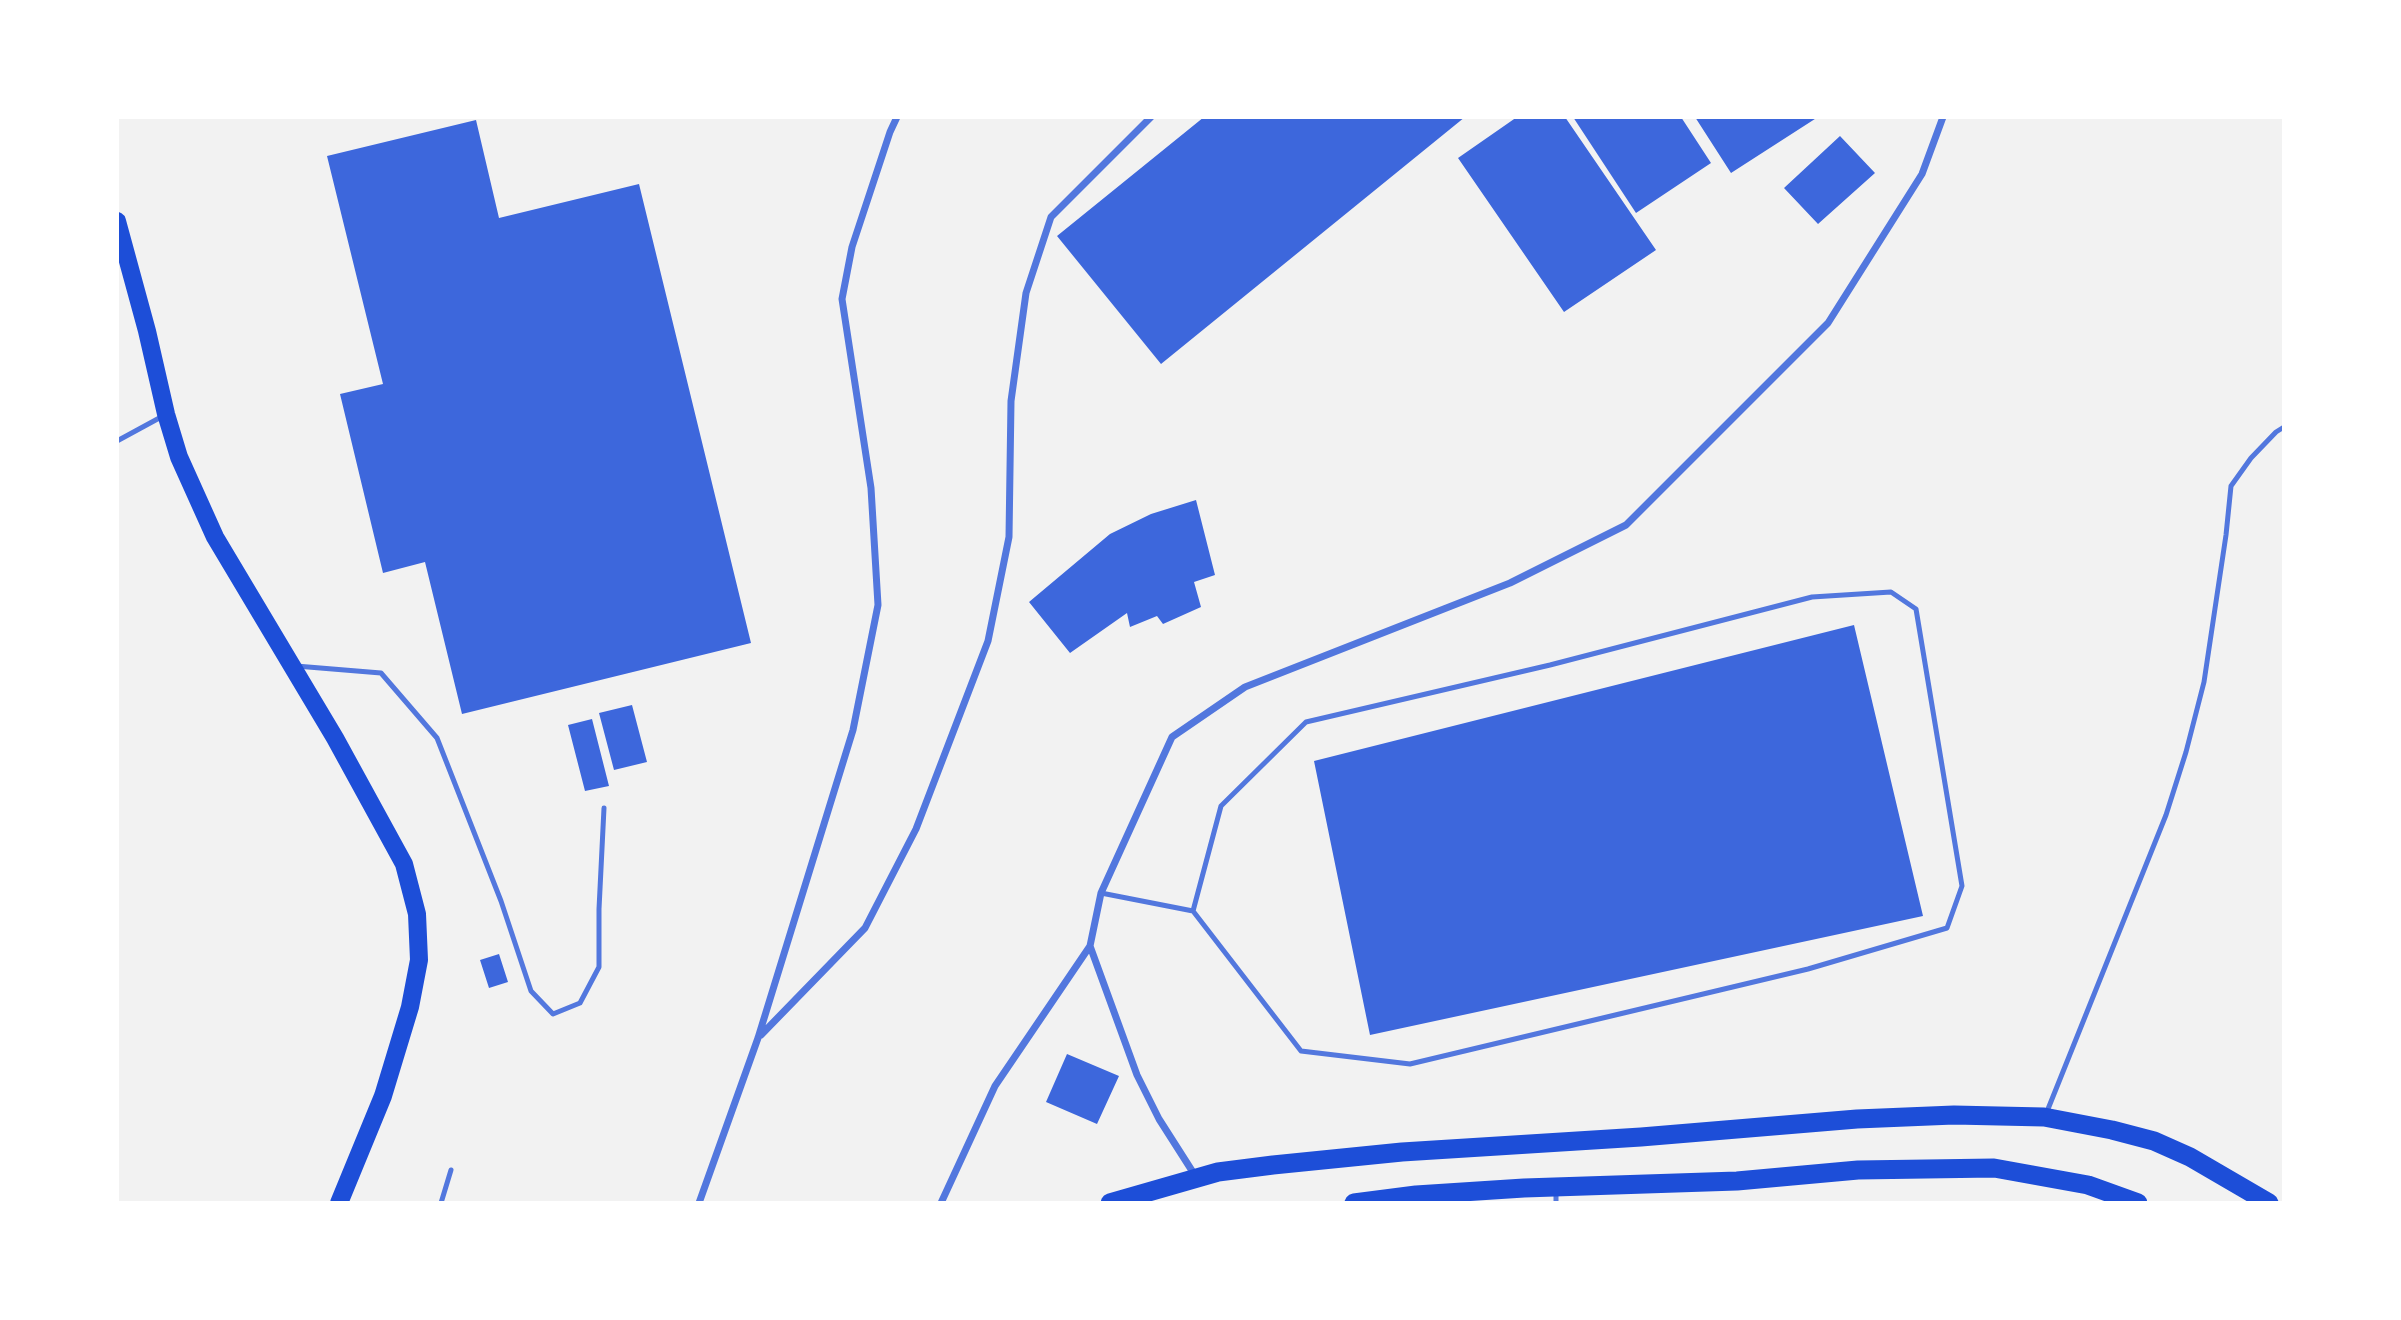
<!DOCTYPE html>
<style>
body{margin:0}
#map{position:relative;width:2401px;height:1320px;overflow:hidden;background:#f2f2f2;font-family:"DM Sans",sans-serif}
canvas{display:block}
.frame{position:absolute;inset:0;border:119px solid #fff;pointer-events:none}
</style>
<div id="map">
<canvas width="2401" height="1320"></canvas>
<div class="frame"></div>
</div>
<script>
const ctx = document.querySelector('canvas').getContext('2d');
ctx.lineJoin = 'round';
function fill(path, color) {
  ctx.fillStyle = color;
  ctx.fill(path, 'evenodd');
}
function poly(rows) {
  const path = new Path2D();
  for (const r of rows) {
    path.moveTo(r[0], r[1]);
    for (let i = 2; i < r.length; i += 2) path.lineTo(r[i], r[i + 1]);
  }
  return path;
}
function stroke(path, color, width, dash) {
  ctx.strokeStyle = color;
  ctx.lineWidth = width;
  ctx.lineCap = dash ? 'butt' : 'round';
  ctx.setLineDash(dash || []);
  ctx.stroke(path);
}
fill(poly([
 [1204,117,1465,117,1161,364,1057,236],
 [1517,117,1565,117,1656,250,1564,312,1458,158],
 [1573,117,1681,117,1711,163,1636,213],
 [1695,117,1818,117,1731,173],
 [476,120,499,218,639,184,751,643,462,714,425,562,383,573,340,394,383,384,327,156],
 [1840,136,1875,173,1818,224,1784,188],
 [1196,500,1215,575,1194,582,1201,607,1163,624,1157,616,1130,627,1127,613,1070,653,1029,602,1110,534,1151,514],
 [1854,625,1923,916,1370,1035,1314,761],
 [632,705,647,762,614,770,599,713],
 [592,719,609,786,585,791,568,725],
 [499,954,508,982,489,988,480,960],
 [1067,1054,1119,1076,1097,1124,1046,1102]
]), '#3d67dc');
stroke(poly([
 [117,441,163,416],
 [296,666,381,673,437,738,501,901,531,991,553,1014,580,1003,599,967,599,909,604,808],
 [1101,893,1193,911,1301,1051,1410,1064,1808,969,1947,928,1962,886,1916,609,1891,592,1812,597,1550,665,1306,722,1221,806,1193,911],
 [2046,1114,2166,815,2186,752,2204,682,2226,535,2231,486,2251,458,2276,432,2284,427],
 [441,1203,451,1170],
 [1556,1203,1556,1191]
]), '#5277de', 5);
stroke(poly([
 [1090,946,1137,1075,1159,1119,1196,1177],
 [761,1035,865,928,916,829,988,641,1009,537,1011,401,1026,293,1051,217,1151,117],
 [699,1203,758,1038,853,730,878,605,871,488,842,299,852,247,890,132,897,117],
 [941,1203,995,1086,1090,946,1101,893,1172,737,1245,687,1510,583,1626,525,1828,323,1922,174,1943,117]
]), '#5277de', 7);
stroke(poly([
 [117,221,147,331,166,414,179,457,215,537,335,738,404,864,417,914,419,960,410,1007,383,1096,339,1203]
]), '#1d4ed8', 18);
stroke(poly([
 [1110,1203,1218,1172,1273,1165,1402,1152,1641,1137,1857,1119,1954,1115,2044,1117,2112,1130,2154,1141,2190,1157,2269,1203],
 [1354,1203,1416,1195,1524,1188,1737,1181,1858,1170,1994,1168,2088,1185,2138,1203]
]), '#1d4ed8', 19);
</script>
